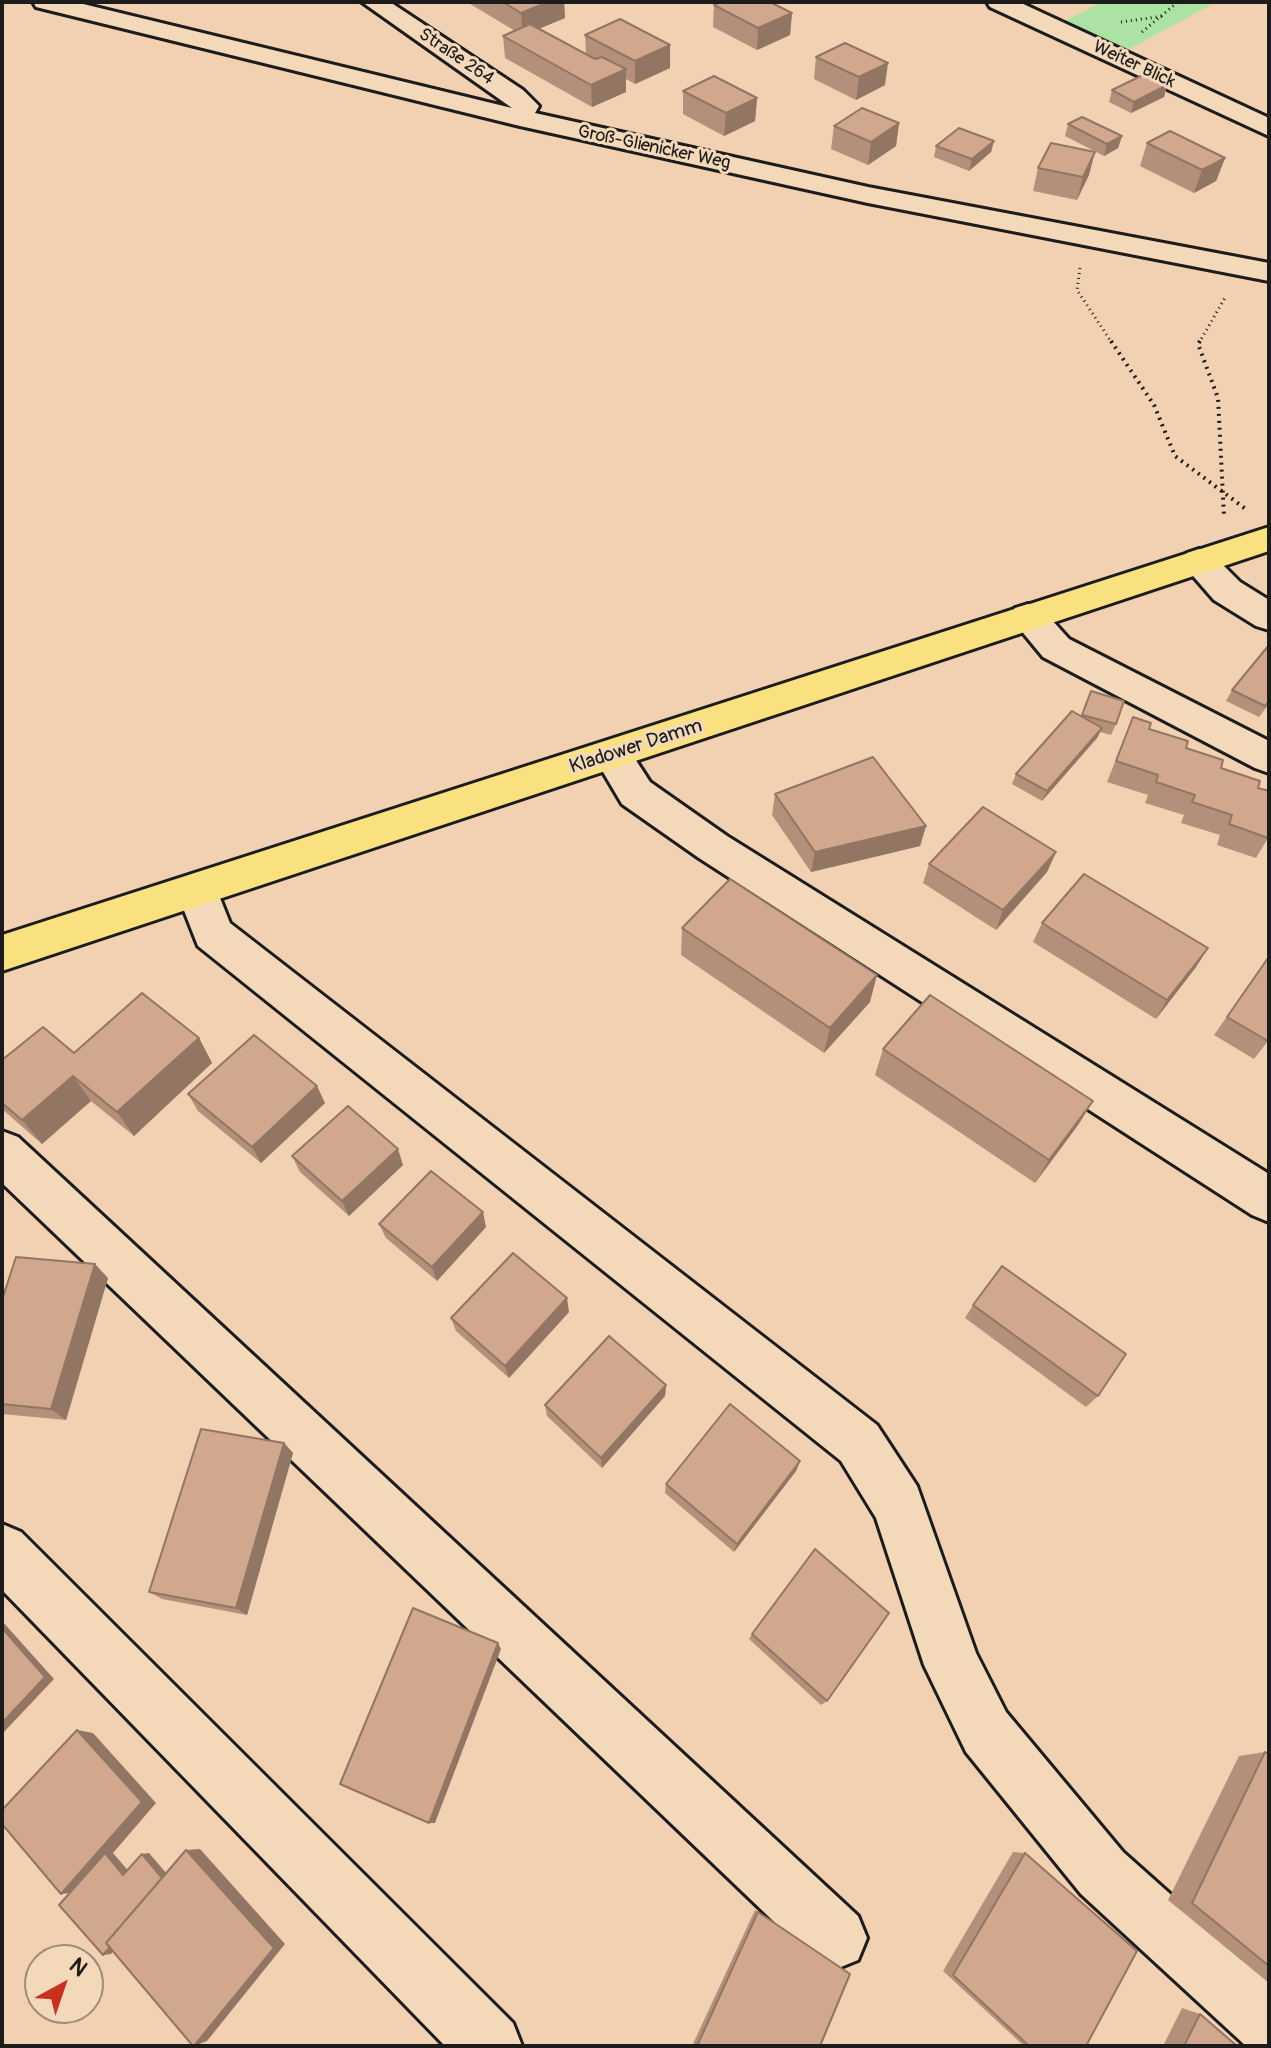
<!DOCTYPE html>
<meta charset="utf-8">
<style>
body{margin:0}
#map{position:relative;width:1271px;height:2048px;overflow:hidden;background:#f2d0b2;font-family:Pangolin,sans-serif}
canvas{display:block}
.frame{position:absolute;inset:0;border:4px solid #1c1c1c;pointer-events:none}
.north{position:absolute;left:24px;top:1944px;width:80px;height:80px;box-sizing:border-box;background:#f3d8ba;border:2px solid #9d8d7b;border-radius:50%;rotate:40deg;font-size:22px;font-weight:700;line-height:32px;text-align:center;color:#1c1c1c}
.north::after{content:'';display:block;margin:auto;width:28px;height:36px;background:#c8321e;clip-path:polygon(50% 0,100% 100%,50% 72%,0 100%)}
</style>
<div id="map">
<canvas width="1271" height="2048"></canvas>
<div class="frame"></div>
<div class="north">N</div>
</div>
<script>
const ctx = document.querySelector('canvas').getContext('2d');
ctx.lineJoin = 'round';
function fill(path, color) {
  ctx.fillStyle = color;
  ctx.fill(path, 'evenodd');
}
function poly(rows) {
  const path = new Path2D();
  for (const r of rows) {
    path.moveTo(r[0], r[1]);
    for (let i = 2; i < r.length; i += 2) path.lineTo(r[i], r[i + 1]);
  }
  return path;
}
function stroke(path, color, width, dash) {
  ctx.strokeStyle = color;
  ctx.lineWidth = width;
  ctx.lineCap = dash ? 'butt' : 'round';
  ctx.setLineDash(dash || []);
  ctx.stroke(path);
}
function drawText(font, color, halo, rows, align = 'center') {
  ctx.font = font + ' Pangolin,sans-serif';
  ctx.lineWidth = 6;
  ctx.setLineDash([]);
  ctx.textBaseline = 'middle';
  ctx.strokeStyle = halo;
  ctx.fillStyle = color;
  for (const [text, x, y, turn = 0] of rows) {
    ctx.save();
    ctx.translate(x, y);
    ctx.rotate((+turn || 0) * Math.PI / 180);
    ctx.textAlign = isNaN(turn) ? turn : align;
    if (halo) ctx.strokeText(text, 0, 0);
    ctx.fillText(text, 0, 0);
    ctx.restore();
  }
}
fill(poly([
 [1103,2,1216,2,1120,54,1056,25]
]), '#ade2a5');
const minor = poly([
 [33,2,75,2,512,108,362,2,390,2,523,90,539,106,535,113,868,187,1269,263,1269,281,868,203,520,126,36,7,33,2],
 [987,2,1019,2,1269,118,1269,136,990,7,987,2],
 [1199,549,1211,553,1240,582,1269,600,1269,630,1256,626,1214,600,1187,569,1182,561,1187,553,1199,549],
 [1028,604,1041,608,1069,639,1269,741,1269,773,1255,768,1043,657,1010,617,1015,608,1028,604],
 [612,740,626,745,650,782,727,836,1269,1174,1269,1222,1252,1215,699,858,622,804,593,755,598,745,612,740],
 [197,873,212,878,230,923,877,1425,917,1486,976,1653,1006,1712,1123,1852,1269,1982,1269,2046,1246,2046,1081,1894,966,1752,924,1665,876,1518,841,1461,198,946,176,890,182,878,197,873],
 [2,1131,18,1137,858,1916,867,1938,858,1960,836,1969,814,1960,2,1183,2,1131],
 [2,1524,21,1532,513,2023,522,2046,445,2046,2,1590,2,1524]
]);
const major = poly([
 [1269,527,1269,551,2,971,2,935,1269,527]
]);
stroke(minor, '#1c1c1c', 6);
stroke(major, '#1c1c1c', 6);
stroke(poly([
 [1121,22,1164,16],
 [1142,32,1178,2],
 [1080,268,1077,290,1112,343],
 [1199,343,1226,296]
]), '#1c1c1c', 3, [1, 4]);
stroke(poly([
 [1111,341,1154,405,1175,456,1247,510],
 [1200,341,1198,344,1218,398,1224,516]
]), '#1c1c1c', 4, [2, 5]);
fill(minor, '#f3d8ba');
fill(major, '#fae180');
fill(poly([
 [467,2,564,2,565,18,539,29,586,54,585,35,670,45,670,68,635,84,626,79,626,92,592,107,505,58,503,36,515,31],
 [714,5,792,13,790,35,757,50,713,27],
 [816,57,885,85,856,100,814,79],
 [1167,85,1164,97,1131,113,1109,102,1112,90],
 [683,91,757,98,755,121,724,136,683,114],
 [899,123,896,146,868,165,831,149,834,126],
 [1068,124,1122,136,1118,148,1104,156,1065,136],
 [994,141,991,152,969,171,934,157,936,146],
 [1147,143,1225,158,1216,181,1194,193,1140,166],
 [1038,168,1089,175,1077,200,1033,191],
 [1232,690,1269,704,1259,717,1226,701],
 [1091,691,1116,724,1111,735,1100,732,1097,738,1042,801,1012,784,1016,774,1082,716],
 [1133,717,1149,729,1258,788,1268,838,1256,858,1217,845,1220,835,1181,823,1184,815,1145,803,1148,795,1107,782],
 [775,794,926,826,920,846,811,872,772,815],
 [1056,852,1047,872,996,930,923,883,929,864],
 [1042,923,1208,948,1196,967,1156,1019,1033,942],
 [682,928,870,1002,824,1053,681,955],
 [1268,958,1268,1041,1254,1059,1214,1035],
 [199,1038,212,1063,134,1136,91,1101,42,1144,2,1109,2,1060],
 [883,1049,1093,1101,1078,1125,1035,1183,875,1075],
 [188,1094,325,1103,261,1163,198,1111],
 [292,1156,403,1165,349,1216,300,1172],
 [379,1224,486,1227,437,1281,386,1238],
 [108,1278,66,1420,2,1414,2,1300],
 [973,1305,1098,1396,1086,1407,965,1318],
 [569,1312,509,1378,456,1331,451,1318],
 [666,1385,665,1396,602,1468,547,1416,545,1405],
 [284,1443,293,1453,247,1615,162,1599,149,1592],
 [800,1461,796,1471,734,1552,665,1493,666,1484],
 [752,1634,827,1701,821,1705,749,1639],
 [1265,1752,1269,1755,1269,1983,1168,1900,1239,1756],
 [1013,1852,1025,1853,1086,2046,1024,2046,943,1971],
 [755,1910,850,1974,820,2046,692,2046],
 [1182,2008,1200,2014,1237,2046,1163,2046]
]), '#b4907a');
fill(poly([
 [548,2,564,2,565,18,523,35,521,13],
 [792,13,790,35,757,50,758,28],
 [670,45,670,68,635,84,635,61],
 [888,63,885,85,856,100,859,77],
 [626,69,626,92,592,107,591,85],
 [1167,85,1164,97,1131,113,1134,102],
 [757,98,755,121,724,136,726,113],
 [899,123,896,146,868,165,871,142],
 [1122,136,1118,148,1104,156,1107,144],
 [994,141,991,152,969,171,972,159],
 [1095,152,1089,175,1077,200,1083,177],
 [1225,158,1216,181,1194,193,1202,170],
 [1102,728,1097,738,1042,801,1047,791],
 [926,826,920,846,811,872,815,852],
 [1056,852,1047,872,996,930,1003,910],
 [1208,948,1196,967,1156,1019,1167,1000],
 [877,975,870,1002,824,1053,830,1028],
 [199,1038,212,1063,134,1136,117,1112],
 [73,1076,91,1101,42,1144,22,1120],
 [317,1086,325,1103,261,1163,252,1147],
 [1093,1101,1078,1125,1035,1183,1049,1160],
 [398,1149,403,1165,349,1216,342,1201],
 [483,1212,486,1227,437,1281,432,1267],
 [95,1264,108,1278,66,1420,51,1409],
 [567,1298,569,1312,509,1378,505,1366],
 [666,1385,665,1396,602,1468,601,1458],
 [284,1443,293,1453,247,1615,236,1608],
 [800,1461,796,1471,734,1552,737,1544],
 [2,1621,54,1679,2,1734],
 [498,1643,501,1649,435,1823,429,1823],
 [77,1730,93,1733,156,1803,113,1853,131,1874,78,1892,61,1894],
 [200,1849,285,1944,207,2041,194,2046,186,1850],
 [149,1853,173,1881,111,1954,103,1955,142,1854]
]), '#927563');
const building = poly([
 [503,2,548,2,521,13,503,2],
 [721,2,770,2,792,13,758,28,714,5,721,2],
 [620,19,670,45,635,61,585,35,620,19],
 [530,24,595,59,602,57,626,69,591,85,503,36,530,24],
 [845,43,888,63,859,77,816,57,845,43],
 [1145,74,1167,85,1134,102,1112,90,1145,74],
 [714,76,757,98,726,113,683,91,714,76],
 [862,108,899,123,871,142,834,126,862,108],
 [1082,117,1122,136,1107,144,1068,124,1082,117],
 [959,128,994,141,972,159,936,146,959,128],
 [1170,131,1225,158,1202,170,1147,143,1170,131],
 [1051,143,1095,152,1083,177,1038,168,1051,143],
 [1269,645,1269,701,1265,706,1232,690,1269,645],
 [1091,691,1124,701,1116,724,1082,715,1091,691],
 [1072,711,1102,728,1047,791,1016,774,1072,711],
 [1133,717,1151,723,1149,729,1188,741,1186,748,1223,760,1221,768,1260,781,1258,788,1269,791,1268,838,1229,824,1232,815,1192,802,1195,795,1156,782,1158,775,1116,761,1133,717],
 [873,757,926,826,815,852,775,794,873,757],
 [983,807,1056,852,1003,910,929,864,983,807],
 [1084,874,1208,948,1167,1000,1042,923,1084,874],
 [730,879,877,975,830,1028,682,928,730,879],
 [1268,958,1269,958,1269,1039,1268,1041,1227,1017,1268,958],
 [142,993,199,1038,117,1112,73,1076,22,1120,2,1103,2,1060,43,1027,74,1053,142,993],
 [930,995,1093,1101,1049,1160,883,1049,930,995],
 [254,1035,317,1086,252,1147,188,1094,254,1035],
 [348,1106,398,1149,342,1201,292,1156,348,1106],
 [431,1171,483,1212,432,1267,379,1224,431,1171],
 [513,1253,567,1298,505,1366,451,1318,513,1253],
 [16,1257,95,1264,51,1409,2,1404,2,1300,16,1257],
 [1002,1266,1126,1354,1098,1396,973,1305,1002,1266],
 [609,1336,666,1385,601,1458,545,1405,609,1336],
 [730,1404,800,1461,737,1544,666,1484,730,1404],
 [201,1429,284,1443,236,1608,149,1592,201,1429],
 [815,1549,889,1613,827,1701,752,1634,815,1549],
 [413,1608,498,1643,429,1823,340,1784,413,1608],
 [2,1628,45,1677,2,1723,2,1628],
 [77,1730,142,1802,61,1894,2,1824,2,1810,77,1730],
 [1265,1752,1269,1755,1269,1966,1192,1903,1265,1752],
 [186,1850,274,1948,194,2046,193,2046,106,1943,186,1850],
 [105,1853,123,1875,142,1854,162,1878,106,1943,110,1947,103,1955,59,1905,105,1853],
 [1025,1853,1137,1951,1086,2046,1029,2046,953,1975,1025,1853],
 [758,1912,850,1974,820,2046,697,2046,758,1912],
 [1200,2014,1237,2046,1184,2046,1200,2014]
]);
fill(building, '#d1a78e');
stroke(building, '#927563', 2);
drawText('18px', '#1c1c1c', '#f3d8ba', [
 ["Straße 264",456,57,34],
 ["Weiter Blick",1134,65,25],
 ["Groß-Glienicker Weg",654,148,12]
]);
drawText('20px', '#1c1c1c', '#f3d8ba', [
 ["Kladower Damm",636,747,-18]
]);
</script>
